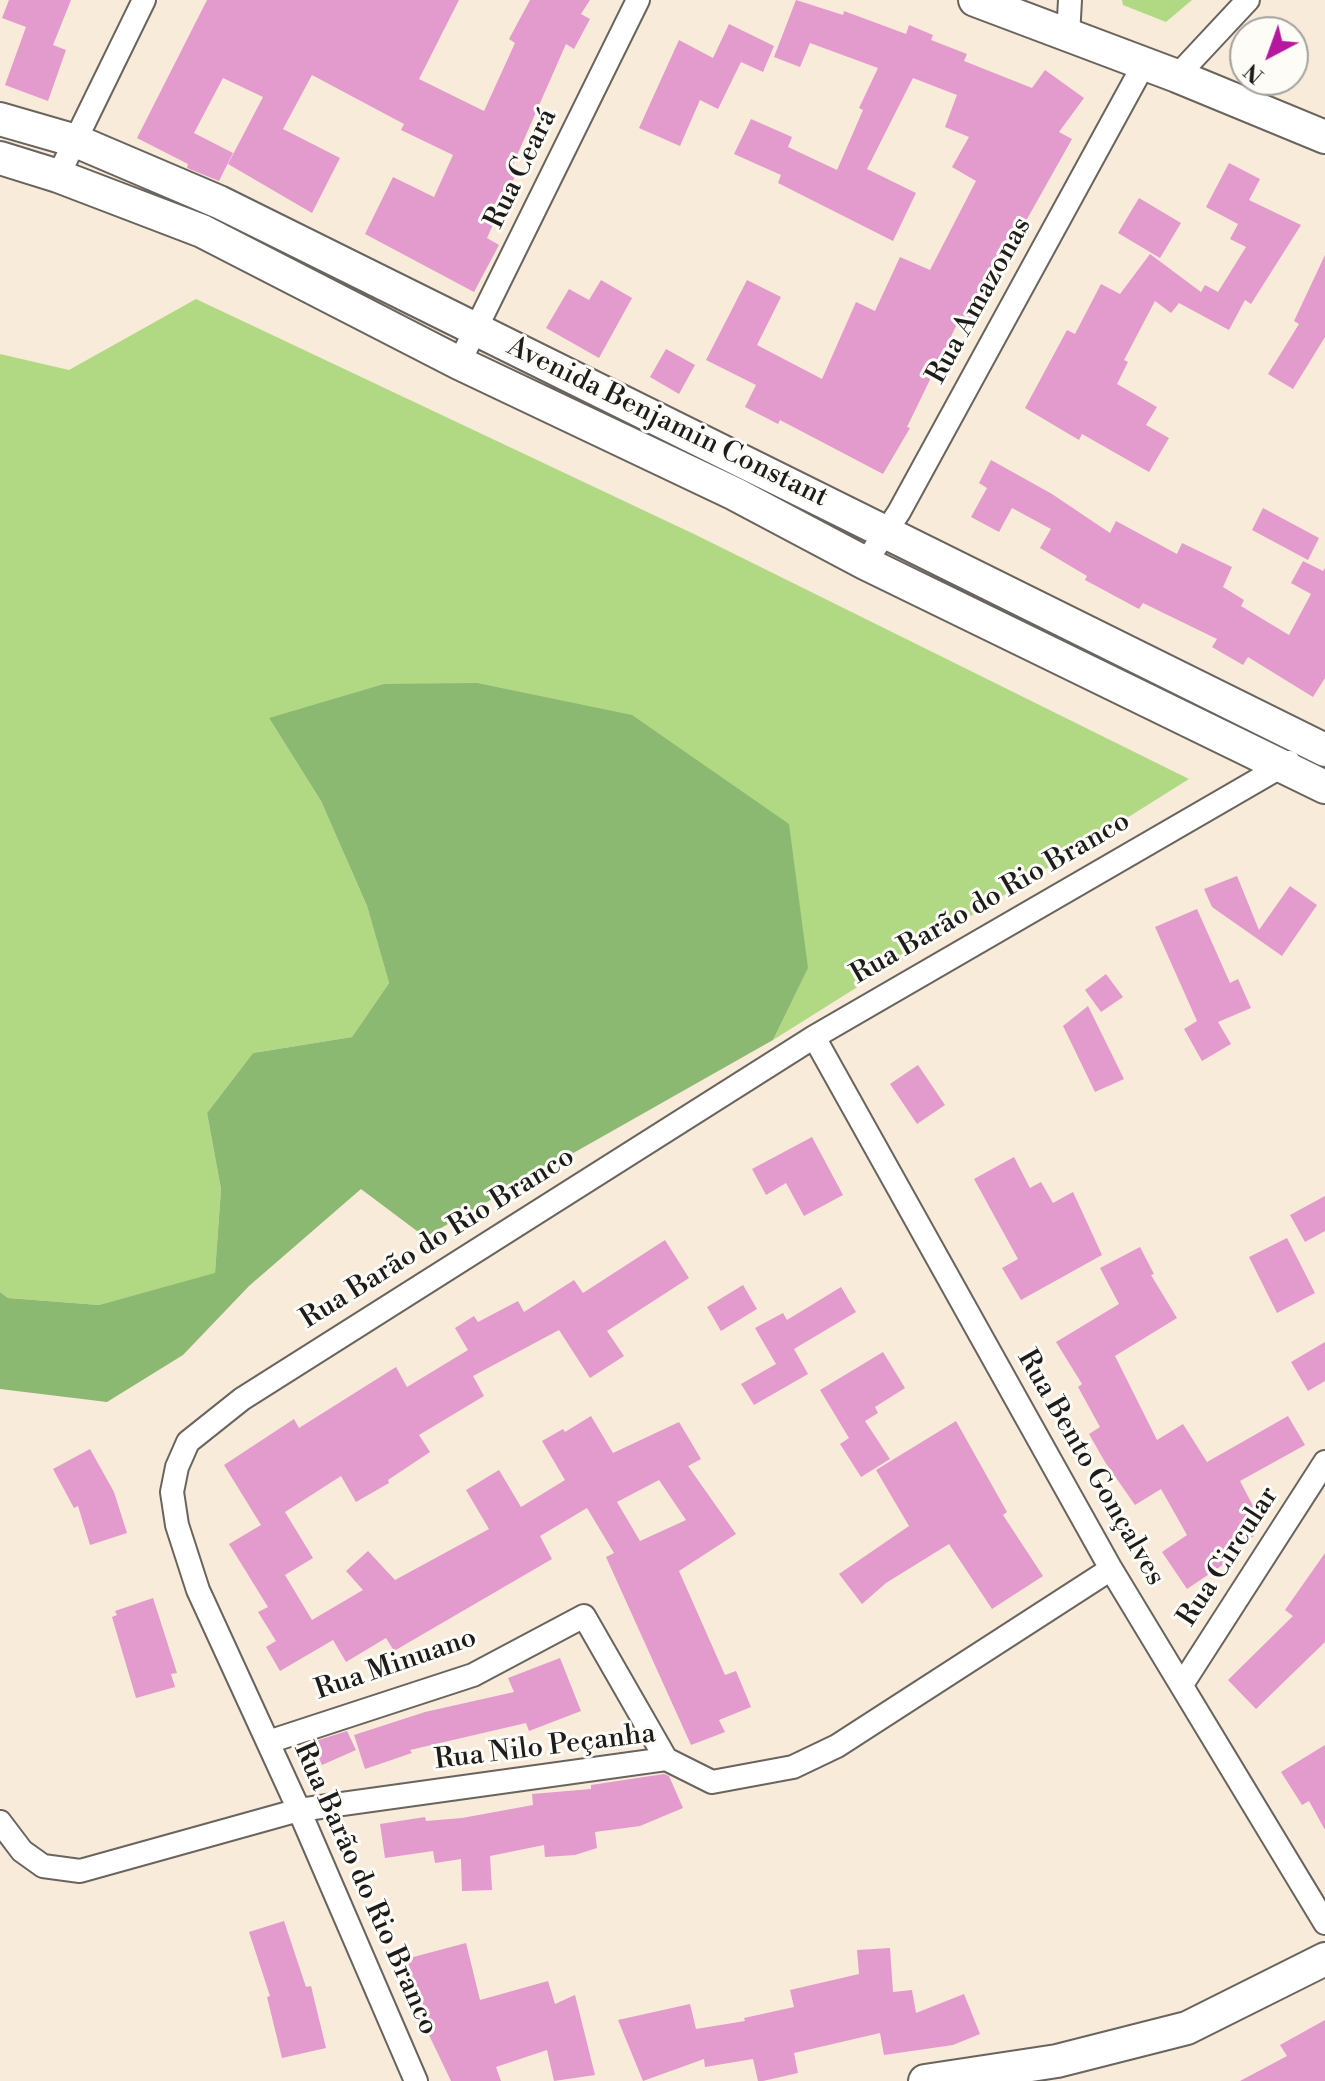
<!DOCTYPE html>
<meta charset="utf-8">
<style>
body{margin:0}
#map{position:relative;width:1325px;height:2081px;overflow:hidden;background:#f8ebd9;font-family:"Libre Bodoni",serif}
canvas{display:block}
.north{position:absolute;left:1229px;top:16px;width:80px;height:80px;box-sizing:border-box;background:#fdfcf7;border:2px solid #a3a29f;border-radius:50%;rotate:221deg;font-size:22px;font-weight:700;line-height:32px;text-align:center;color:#1c1c1c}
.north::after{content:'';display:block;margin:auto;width:28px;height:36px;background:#b5179e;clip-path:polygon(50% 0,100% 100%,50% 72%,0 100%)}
</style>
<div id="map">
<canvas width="1325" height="2081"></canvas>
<div class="north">N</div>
</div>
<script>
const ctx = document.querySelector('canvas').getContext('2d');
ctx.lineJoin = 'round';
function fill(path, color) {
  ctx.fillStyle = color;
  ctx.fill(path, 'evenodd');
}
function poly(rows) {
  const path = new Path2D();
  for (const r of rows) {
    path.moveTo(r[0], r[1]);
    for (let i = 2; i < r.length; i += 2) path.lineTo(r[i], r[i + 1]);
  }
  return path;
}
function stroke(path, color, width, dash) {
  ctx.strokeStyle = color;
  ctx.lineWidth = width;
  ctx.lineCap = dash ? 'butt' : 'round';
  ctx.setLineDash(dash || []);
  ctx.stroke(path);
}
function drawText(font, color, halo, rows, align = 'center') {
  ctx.font = font + ' "Libre Bodoni",serif';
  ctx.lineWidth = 6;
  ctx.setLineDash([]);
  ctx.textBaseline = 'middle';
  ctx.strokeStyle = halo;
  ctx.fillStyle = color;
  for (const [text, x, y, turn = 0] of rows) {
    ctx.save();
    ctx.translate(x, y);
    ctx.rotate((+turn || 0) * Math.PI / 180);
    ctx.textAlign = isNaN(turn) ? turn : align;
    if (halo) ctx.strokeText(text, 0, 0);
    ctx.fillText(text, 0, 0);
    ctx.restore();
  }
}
fill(poly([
 [1122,0,1192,0,1166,22,1123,5],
 [196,299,696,535,1189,779,773,1040,808,967,269,718,321,801,367,906,389,983,352,1037,253,1053,207,1113,221,1189,215,1274,99,1305,8,1298,0,1292,0,354,69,370]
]), '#b1d983');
fill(poly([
 [477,683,632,715,789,824,808,968,773,1040,425,1237,361,1189,249,1286,183,1355,107,1402,0,1389,0,1292,8,1298,99,1305,215,1273,221,1189,207,1113,253,1053,352,1037,389,983,367,906,321,801,269,718,384,684]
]), '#8cb971');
fill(poly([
 [9,0,71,0,53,45,66,50,48,101,5,85,26,27,2,18],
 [207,0,459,0,419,79,484,111,515,43,509,39,530,0,590,0,581,14,590,19,574,49,566,44,511,169,517,172,487,238,499,245,474,292,365,234,393,177,434,197,453,155,401,130,404,124,312,75,283,129,340,158,312,213,228,164,263,97,223,78,194,133,233,153,219,181,187,168,188,164,137,138],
 [796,0,843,15,844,11,906,34,909,25,933,35,931,40,967,54,964,61,1032,88,1045,70,1084,98,1059,132,1072,139,1013,244,971,329,958,322,907,427,910,428,883,474,780,420,778,424,745,407,756,385,706,360,747,280,781,297,757,345,822,379,856,302,875,311,900,257,930,270,976,181,952,167,969,137,945,127,957,95,913,78,867,169,916,193,893,241,778,183,781,175,734,154,751,119,792,137,788,147,837,170,863,110,859,108,878,68,810,43,800,67,774,57],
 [729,24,774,46,763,72,741,62,718,109,700,100,680,146,639,128,679,40,713,58],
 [1229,163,1260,179,1249,200,1301,225,1251,304,1245,300,1229,330,1179,303,1171,313,1155,301,1124,360,1128,362,1117,384,1157,407,1146,425,1169,438,1149,472,1082,434,1079,440,1025,408,1067,330,1075,334,1101,284,1120,294,1150,254,1201,292,1205,285,1218,292,1246,247,1230,239,1238,224,1206,207],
 [1139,198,1181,223,1160,258,1118,233],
 [1325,255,1325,337,1293,389,1268,374,1299,324,1294,321],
 [601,280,632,298,599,358,546,328,569,289,589,300],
 [666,349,695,365,679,394,650,377],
 [991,460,1052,494,1110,533,1116,521,1177,554,1182,543,1232,567,1223,587,1244,600,1241,606,1289,635,1311,594,1291,583,1303,561,1323,571,1325,568,1325,678,1313,697,1248,657,1243,665,1212,647,1217,639,1143,603,1139,609,1085,580,1087,576,1040,548,1051,529,1012,508,999,532,971,517,987,488,979,483],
 [1263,508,1319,538,1308,560,1252,530],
 [1237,876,1259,930,1290,886,1317,905,1282,956,1212,907,1204,889],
 [1197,909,1230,983,1238,979,1251,1008,1218,1022,1231,1044,1202,1061,1184,1029,1197,1021,1155,927],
 [1106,974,1123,997,1101,1012,1085,990],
 [1088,1006,1124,1079,1095,1092,1063,1026],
 [918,1065,945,1105,917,1124,890,1084],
 [812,1137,843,1195,804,1216,786,1183,766,1195,752,1169],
 [1014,1157,1030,1188,1041,1182,1053,1203,1073,1192,1102,1255,1021,1300,1002,1268,1018,1259,974,1179],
 [1325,1196,1325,1231,1305,1242,1290,1215],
 [1287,1238,1315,1293,1277,1313,1249,1257],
 [665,1240,689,1278,607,1331,624,1356,590,1378,559,1330,473,1376,484,1396,419,1435,430,1452,388,1480,389,1483,356,1502,341,1476,285,1512,313,1558,285,1575,312,1620,363,1590,346,1571,368,1551,395,1580,489,1529,466,1490,499,1470,521,1507,565,1480,542,1441,563,1429,565,1432,591,1416,613,1453,679,1422,701,1459,688,1466,736,1534,679,1571,725,1675,736,1671,751,1707,719,1720,725,1732,691,1745,606,1557,614,1553,587,1508,540,1536,552,1559,394,1651,386,1638,346,1662,333,1640,280,1671,266,1647,276,1641,258,1612,268,1607,229,1544,261,1525,224,1465,294,1419,299,1428,396,1367,407,1387,468,1350,455,1328,474,1316,478,1322,518,1301,524,1312,574,1280,583,1293],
 [659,1480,686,1520,640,1541,617,1502],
 [1140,1247,1154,1274,1151,1275,1177,1318,1115,1356,1157,1440,1183,1424,1207,1462,1288,1416,1305,1445,1240,1481,1261,1521,1249,1528,1254,1536,1225,1553,1230,1560,1187,1589,1162,1552,1187,1535,1161,1489,1135,1505,1105,1462,1089,1434,1100,1427,1078,1387,1082,1384,1056,1342,1119,1304,1100,1268],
 [743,1285,757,1309,721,1331,707,1307],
 [841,1287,856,1312,794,1349,808,1374,754,1405,741,1384,776,1364,755,1328,783,1313,787,1320],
 [1325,1342,1325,1381,1308,1391,1291,1362],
 [883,1352,905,1388,875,1407,878,1413,865,1421,890,1459,861,1477,840,1444,849,1438,820,1390],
 [956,1421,1007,1512,1003,1515,1043,1576,992,1609,949,1544,886,1583,862,1604,839,1574,909,1526,876,1470],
 [90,1449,114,1492,127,1533,90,1545,78,1506,74,1508,53,1469],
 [1325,1553,1325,1642,1256,1709,1228,1680,1293,1616,1285,1610],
 [153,1598,177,1673,171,1674,175,1687,136,1698,112,1617,117,1615,115,1611],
 [560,1658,581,1711,529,1731,526,1723,410,1750,412,1753,365,1769,354,1735,425,1712,514,1692,508,1678],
 [347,1731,356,1750,322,1765,312,1742],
 [1325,1745,1325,1830,1309,1801,1302,1805,1281,1772],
 [664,1774,669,1776,683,1808,640,1826,595,1832,597,1848,575,1855,545,1857,544,1845,490,1856,492,1890,462,1891,461,1859,435,1863,433,1851,385,1858,380,1824,425,1817,426,1821,462,1818,533,1805,532,1794,591,1789,591,1785],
 [284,1921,306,1987,311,1986,326,2048,282,2058,267,1997,270,1996,249,1932],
 [466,1943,480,2000,548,1981,555,2004,575,1995,595,2075,554,2081,547,2050,496,2067,501,2081,451,2081,428,2033,420,1991,411,1993,402,1960],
 [890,1948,893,1992,912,1990,916,2013,964,1994,980,2034,953,2045,884,2055,880,2033,794,2053,798,2073,763,2081,758,2081,753,2059,705,2067,704,2059,643,2081,618,2020,690,2004,696,2029,745,2021,744,2018,794,2007,790,1990,859,1974,857,1950],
 [1325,2020,1325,2081,1240,2081,1287,2056,1280,2045]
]), '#e39acc');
const street = poly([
 [1068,36,1070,0],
 [1177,76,1248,0],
 [58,176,144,0],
 [459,363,638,0],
 [865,563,899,512,1144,64],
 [814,1037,1111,1569,1325,1923],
 [1183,1683,1325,1462],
 [268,1742,473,1675,584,1616,666,1759],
 [0,1822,22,1851,43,1866,80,1871,299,1810,666,1759,712,1782,793,1767,837,1746,1111,1569],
 [416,2081,299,1810,198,1590,177,1525,172,1492,177,1467,188,1442,242,1399,814,1037,1289,762]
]);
const secondary = poly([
 [975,0,1177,76,1325,137],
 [0,119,76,141,219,202,1325,750],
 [0,158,58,176,202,231,459,363,735,494,865,563,1325,787],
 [925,2081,1057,2061,1187,2028,1325,1959]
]);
stroke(street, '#69645e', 26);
stroke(secondary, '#69645e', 36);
stroke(street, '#fff', 22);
stroke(secondary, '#fff', 32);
drawText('28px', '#1c1c1c', '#fdfcf7', [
 ["Rua Ceará",522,169,-64],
 ["Rua Amazonas",980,301,-61],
 ["Avenida Benjamin Constant",667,423,26],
 ["Rua Barão do Rio Branco",991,899,-30],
 ["Rua Barão do Rio Branco",438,1239,-32],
 ["Rua Bento Gonçalves",1090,1468,60],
 ["Rua Circular",1229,1557,-57],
 ["Rua Minuano",396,1665,-19],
 ["Rua Nilo Peçanha",545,1748,-7],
 ["Rua Barão do Rio Branco",365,1889,66]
]);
</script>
